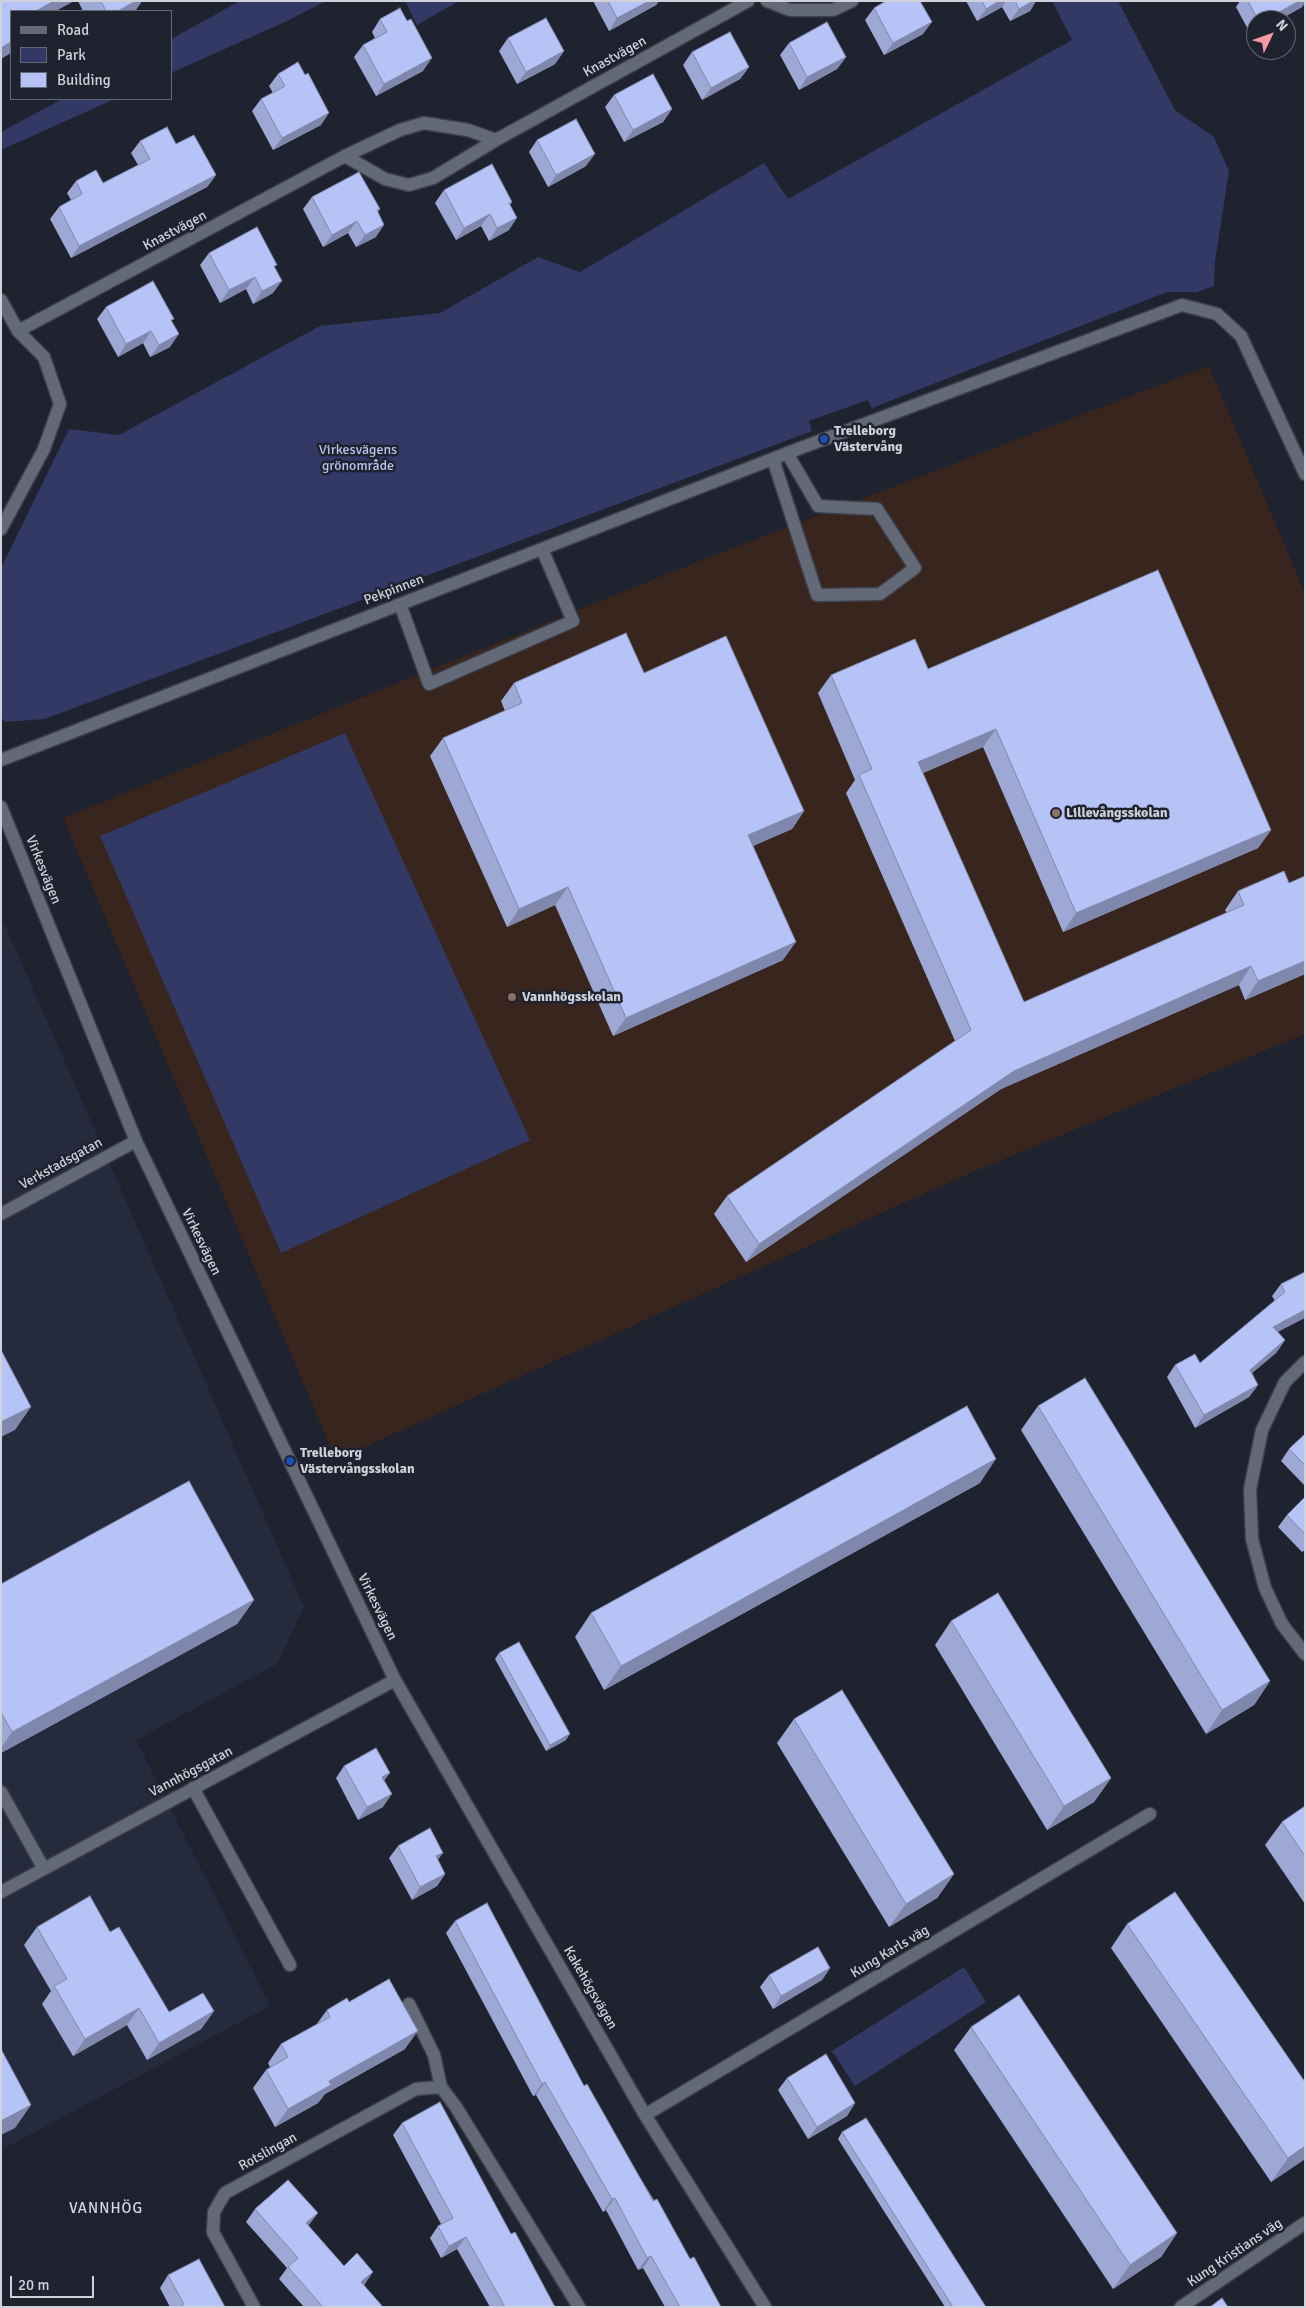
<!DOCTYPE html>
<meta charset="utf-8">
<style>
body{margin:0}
#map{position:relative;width:1306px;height:2308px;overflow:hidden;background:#1f222f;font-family:Signika,sans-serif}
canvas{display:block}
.frame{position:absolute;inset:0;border:2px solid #d0d2db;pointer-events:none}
.legend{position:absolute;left:10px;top:10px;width:162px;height:90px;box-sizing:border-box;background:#1f222f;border:1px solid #666874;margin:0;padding:6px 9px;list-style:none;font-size:15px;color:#d0d2db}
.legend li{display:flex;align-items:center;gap:10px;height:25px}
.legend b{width:25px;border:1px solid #666874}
.north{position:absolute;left:1246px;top:10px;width:50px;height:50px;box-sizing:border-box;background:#1f222f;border:1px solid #666874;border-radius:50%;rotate:48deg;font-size:14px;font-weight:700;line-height:20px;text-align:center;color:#d0d2db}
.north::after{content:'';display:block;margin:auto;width:18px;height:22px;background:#f49aa4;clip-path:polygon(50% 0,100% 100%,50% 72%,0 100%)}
.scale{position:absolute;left:10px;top:2276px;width:84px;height:22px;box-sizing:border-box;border:2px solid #d0d2db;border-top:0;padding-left:6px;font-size:15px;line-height:18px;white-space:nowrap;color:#d0d2db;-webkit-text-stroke:4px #1f222f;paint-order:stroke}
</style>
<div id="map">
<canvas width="1306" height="2308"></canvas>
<div class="frame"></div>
<ul class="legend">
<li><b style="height:6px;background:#646978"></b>Road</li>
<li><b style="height:14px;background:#313964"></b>Park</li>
<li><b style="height:14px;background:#b6c3f6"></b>Building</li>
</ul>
<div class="north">N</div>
<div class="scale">20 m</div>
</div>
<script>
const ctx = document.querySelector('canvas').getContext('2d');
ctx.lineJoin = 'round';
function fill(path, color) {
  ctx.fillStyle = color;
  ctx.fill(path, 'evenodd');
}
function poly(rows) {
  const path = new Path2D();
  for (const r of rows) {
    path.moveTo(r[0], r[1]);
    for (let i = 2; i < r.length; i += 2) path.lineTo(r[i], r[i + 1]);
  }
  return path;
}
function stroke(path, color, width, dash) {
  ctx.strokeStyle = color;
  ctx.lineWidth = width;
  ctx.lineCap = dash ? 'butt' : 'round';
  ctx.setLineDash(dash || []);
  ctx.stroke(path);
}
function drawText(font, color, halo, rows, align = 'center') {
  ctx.font = font + ' Signika,sans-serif';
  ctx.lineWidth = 5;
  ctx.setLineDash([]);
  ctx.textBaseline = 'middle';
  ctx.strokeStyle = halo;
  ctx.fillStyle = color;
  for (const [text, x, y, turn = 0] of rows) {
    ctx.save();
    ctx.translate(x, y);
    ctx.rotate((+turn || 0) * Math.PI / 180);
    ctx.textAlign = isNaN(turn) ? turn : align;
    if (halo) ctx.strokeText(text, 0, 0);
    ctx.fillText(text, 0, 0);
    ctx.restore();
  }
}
fill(poly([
 [1209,366,1305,593,1305,1034,961,1177,336,1460,63,818,702,560]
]), '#37251e');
fill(poly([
 [1,916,304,1607,277,1664,136,1740,270,2006,1,2150]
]), '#262a3d');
fill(poly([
 [240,1,326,1,287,21,171,73,171,39],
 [405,1,459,1,417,25],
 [1052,1,1118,1,1175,110,1214,137,1229,171,1215,262,1214,286,1197,292,1167,292,872,408,868,400,809,421,812,431,45,719,5,722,1,717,1,568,69,429,119,435,320,326,440,313,538,257,580,272,764,163,788,199,1072,40],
 [62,99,115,99,1,150,1,132],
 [345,733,530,1140,281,1253,100,836],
 [964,1967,986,2002,855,2086,832,2051]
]), '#313964');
const minor = poly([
 [767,1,790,10,833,10,852,1],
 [345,156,385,179,409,185,433,178,496,140],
 [1,300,18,331,44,357,60,404,44,449,1,529],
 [18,331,345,156,400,130,424,123,468,130,496,140,748,1],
 [773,459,817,595,880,594,915,568,877,509,818,506,787,453],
 [400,604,429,684,573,621,542,549],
 [1,760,798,449,1182,305,1217,314,1241,336,1305,474],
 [1,807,136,1141,395,1680,645,2115,765,2307],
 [1,1214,136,1141],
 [1305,1362,1285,1382,1262,1430,1250,1489,1252,1539,1265,1588,1282,1624,1305,1654],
 [193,1788,290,1965],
 [1,1792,44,1869],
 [1,1892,395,1680],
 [409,2004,434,2055,441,2087,456,2107,579,2307],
 [645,2115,1150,1814],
 [254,2307,213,2232,214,2212,225,2193,416,2089,441,2087],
 [1181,2307,1305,2223]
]);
stroke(minor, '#3d3f4a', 15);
stroke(minor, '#646978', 12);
fill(poly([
 [78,1,142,1,135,11,83,11],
 [593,1,659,1,656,5,609,31],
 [966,1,1036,1,1030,11,1010,21,1002,7,977,21],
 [1240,1,1305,1,1302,7,1279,20,1256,20,1256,33,1251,35,1236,7],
 [874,8,923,34,884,55,865,20],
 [380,19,423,71,376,96,354,57,363,45,375,38,372,32],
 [508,38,564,51,555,64,517,84,499,51],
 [789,43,846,57,837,69,799,90,780,55],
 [692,52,749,67,740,79,702,100,683,65],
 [278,74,305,75,321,125,273,150,252,111,261,99,273,93,269,86],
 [614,95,672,109,663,122,624,142,605,107],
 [537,140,586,166,548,187,529,152],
 [140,141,176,144,216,175,207,187,71,258,50,219,59,207,71,200,67,193,76,181,103,183,138,165,131,153],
 [444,190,512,202,510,205,509,230,489,241,481,226,456,240,435,203],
 [312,197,380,209,378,212,376,237,356,247,348,233,323,247,303,209],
 [209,253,275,267,273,293,253,304,246,289,220,303,200,265],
 [106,307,172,321,170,347,150,357,143,343,118,357,97,319],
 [928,669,1271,830,1258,848,1063,932,983,747,923,773,1024,1002,1227,913,1225,910,1238,891,1305,974,1245,1000,1239,985,1001,1089,746,1262,714,1214,727,1196,955,1041,846,793,855,780,818,693,831,675],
 [644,673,804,811,792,829,753,846,783,960,613,1036,555,905,507,927,430,756,443,738,505,711,501,701,514,683],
 [1305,1272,1278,1332,1285,1340,1276,1353,1252,1373,1258,1385,1249,1397,1195,1428,1167,1377,1175,1365,1200,1363,1275,1301,1272,1296,1281,1284],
 [1038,1406,1270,1681,1254,1705,1206,1734,1021,1430],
 [1305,1434,1305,1486,1281,1461,1289,1449],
 [980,1483,604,1690,575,1637,591,1613],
 [1305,1497,1305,1550,1302,1552,1278,1527,1287,1515],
 [1,1584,254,1600,237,1624,1,1753],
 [951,1621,1111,1778,1094,1802,1047,1830,935,1645],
 [499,1653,566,1740,546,1751,495,1659],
 [794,1719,954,1874,937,1898,889,1927,777,1743],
 [344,1766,384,1781,383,1807,358,1820,336,1778],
 [1305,1806,1305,1904,1265,1845,1282,1822],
 [398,1846,438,1860,445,1874,437,1886,412,1900,389,1858],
 [455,1921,584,2086,690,2259,721,2307,665,2307,643,2268,638,2270,606,2210,603,2212,536,2095,533,2096,446,1933],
 [1127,1924,1305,2082,1305,2159,1271,2182,1111,1948],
 [37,1927,110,1932,169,2012,214,2011,201,2029,147,2060,127,2025,73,2056,42,2004,51,1991,24,1945],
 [830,1968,822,1980,773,2009,760,1987,769,1975],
 [349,2002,405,2049,325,2094,318,2103,275,2127,253,2088,266,2070,270,2067,268,2063,281,2044,316,2025,327,2010],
 [971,2027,1177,2233,1161,2257,1113,2289,954,2050],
 [787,2078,855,2103,847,2116,808,2139,778,2090],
 [402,2123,511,2234,555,2307,490,2307,457,2249,441,2258,430,2238,438,2226,441,2224,393,2135],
 [842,2132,986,2307,945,2307,838,2139],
 [255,2209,309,2226,344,2266,365,2284,364,2285,383,2307,304,2307,279,2279,287,2268,246,2222],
 [168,2275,225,2307,170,2307,160,2288]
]), '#9da8d4');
fill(poly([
 [54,1,74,1,56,11,36,11],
 [136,1,142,1,135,11,118,11],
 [649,1,659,1,656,5,609,31,617,18],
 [999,1,1006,1,1002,7,977,21,986,9],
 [1033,1,1036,1,1030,11,1010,21,1019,9],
 [1299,1,1305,1,1305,3,1302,7,1279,20,1265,20],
 [932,22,923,34,884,55,893,43],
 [1256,28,1256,33,1251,35],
 [11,42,11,53,1,59,1,48],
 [564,51,555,64,517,84,526,72],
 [846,57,837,69,799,90,807,77],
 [432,58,423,71,376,96,384,84],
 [749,67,740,79,702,100,711,88],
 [672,109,663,122,624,142,633,130],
 [329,113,321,125,273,150,282,138],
 [595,154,586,166,548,187,556,175],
 [216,175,207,187,71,258,79,246],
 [490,214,481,226,456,240,464,228],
 [517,218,509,230,489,241,497,228],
 [357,221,348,233,323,247,332,235],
 [384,225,376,237,356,247,365,235],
 [255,277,246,289,220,303,229,290],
 [282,281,273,293,253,304,262,291],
 [151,331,143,343,118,357,126,344],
 [179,334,170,347,150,357,159,345],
 [996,729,983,747,905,781,918,762],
 [804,811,792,829,735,853,748,835],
 [1271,830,1258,848,1063,932,1076,913],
 [568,887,555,905,507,927,519,909],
 [796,942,783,960,613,1036,626,1018],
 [1305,959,1305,974,1245,1000,1258,981],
 [1251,966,1239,985,1001,1089,746,1262,759,1244,1014,1071],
 [1305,1310,1305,1318,1264,1339,1273,1327],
 [1285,1340,1276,1353,1241,1382,1250,1370],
 [1258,1385,1249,1397,1195,1428,1204,1415],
 [31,1407,15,1430,1,1437,1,1422],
 [996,1459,980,1483,604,1690,621,1666],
 [254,1600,237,1624,1,1753,1,1748,12,1732],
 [1270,1681,1254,1705,1206,1734,1222,1710],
 [570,1734,566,1740,546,1751,550,1745],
 [390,1773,381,1785,382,1777],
 [1111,1778,1094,1802,1047,1830,1064,1806],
 [392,1794,383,1807,358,1820,367,1807],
 [443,1853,434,1865,436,1856],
 [445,1874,437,1886,412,1900,420,1887],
 [954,1874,937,1898,889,1927,906,1904],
 [830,1968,822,1980,773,2009,781,1996],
 [139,2008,127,2025,73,2056,85,2039],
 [214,2011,201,2029,147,2060,159,2043],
 [418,2031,405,2049,325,2094,318,2103,275,2127,288,2109,329,2081],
 [545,2082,536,2095,533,2096,542,2084],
 [855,2103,847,2116,808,2139,817,2127],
 [31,2105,15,2128,1,2135,1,2121],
 [1305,2146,1305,2159,1271,2182,1288,2158],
 [615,2198,606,2210,603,2212,612,2199],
 [318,2213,309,2225,298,2235,306,2223],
 [1177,2233,1161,2257,1113,2289,1130,2265],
 [466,2237,457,2249,441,2258,449,2246],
 [651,2256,643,2268,638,2270,647,2258],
 [373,2272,365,2284,353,2295,361,2282]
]), '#7f88ac');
const building = poly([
 [1,1,54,1,36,11,11,11,11,42,1,48,1,1],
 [101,1,136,1,118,11,106,11,101,1],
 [608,1,649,1,617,18,608,1],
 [886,1,920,1,932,22,893,43,874,8,886,1],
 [982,1,999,1,986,9,982,1],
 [1015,1,1033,1,1019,9,1015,1],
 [1248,1,1299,1,1265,20,1258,20,1248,1],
 [400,8,407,21,411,19,432,58,384,84,363,45,387,32,380,19,400,8],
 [546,18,564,51,526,72,508,38,546,18],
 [827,22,846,57,807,77,789,43,827,22],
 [730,32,749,67,711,88,692,52,730,32],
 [298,62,305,75,308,73,329,113,282,138,261,99,285,86,278,74,298,62],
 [653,74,672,109,633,130,614,95,653,74],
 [576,119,595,154,556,175,537,140,576,119],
 [167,127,176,144,194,135,216,175,79,246,59,207,82,194,76,181,96,170,103,183,150,159,140,141,167,127],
 [492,164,512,202,509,203,517,218,497,228,490,214,464,228,444,190,492,164],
 [359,172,380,209,377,210,384,225,365,235,357,221,332,235,312,197,359,172],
 [257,227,277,265,274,266,282,281,262,291,255,277,229,290,209,253,257,227],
 [153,281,174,319,171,320,179,334,159,345,151,331,126,344,106,307,153,281],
 [1158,570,1271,830,1076,913,996,729,918,762,1024,1002,1244,905,1238,891,1284,871,1289,883,1305,876,1305,961,1258,981,1251,966,1014,1071,759,1244,727,1196,971,1030,859,775,872,769,831,675,915,639,928,669,1158,570],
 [626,633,644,673,726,636,804,811,748,835,796,942,626,1018,568,887,519,909,443,738,522,703,514,683,626,633],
 [1305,1272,1305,1310,1273,1327,1285,1340,1250,1370,1258,1385,1204,1415,1175,1365,1195,1354,1200,1363,1285,1292,1281,1284,1305,1272],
 [1,1350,31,1407,1,1422,1,1350],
 [1085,1378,1270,1681,1222,1710,1038,1406,1085,1378],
 [967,1406,996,1459,621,1666,591,1613,967,1406],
 [1305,1434,1305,1465,1289,1449,1305,1434],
 [189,1481,254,1600,12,1732,1,1712,1,1584,189,1481],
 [1305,1497,1305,1534,1287,1515,1305,1497],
 [998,1593,1111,1778,1064,1806,951,1621,998,1593],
 [519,1642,570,1734,550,1745,499,1653,519,1642],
 [842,1690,954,1874,906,1904,794,1719,842,1690],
 [376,1748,390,1773,382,1777,392,1794,367,1807,344,1766,376,1748],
 [1305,1806,1305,1856,1282,1822,1305,1806],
 [430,1828,443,1853,436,1856,445,1874,420,1887,398,1846,430,1828],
 [1175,1892,1305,2082,1305,2146,1288,2158,1127,1924,1175,1892],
 [90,1896,110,1932,119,1927,169,2012,203,1993,214,2011,159,2043,139,2008,85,2039,54,1986,67,1979,37,1927,90,1896],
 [487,1903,584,2086,587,2084,653,2201,657,2199,690,2259,694,2257,721,2307,680,2307,651,2256,647,2258,615,2198,612,2199,545,2082,542,2084,455,1921,487,1903],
 [818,1947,830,1968,781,1996,769,1975,818,1947],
 [389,1979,418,2031,329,2081,331,2085,288,2109,266,2070,288,2057,281,2044,330,2017,327,2010,347,1998,349,2002,389,1979],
 [1019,1995,1177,2233,1130,2265,971,2027,1019,1995],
 [1,2049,31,2105,1,2121,1,2049],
 [826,2054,855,2103,817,2127,787,2078,826,2054],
 [440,2102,511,2234,515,2232,555,2307,505,2307,466,2237,449,2246,438,2226,453,2218,402,2123,440,2102],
 [866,2118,986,2307,953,2307,842,2132,866,2118],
 [288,2180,318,2213,306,2223,344,2266,357,2253,373,2272,361,2282,383,2307,323,2307,288,2267,298,2258,255,2209,288,2180],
 [199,2259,225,2307,179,2307,184,2304,168,2275,199,2259],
 [1222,2298,1228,2307,1210,2307,1222,2298]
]);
fill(building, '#b6c3f6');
stroke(building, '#7f88ac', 1);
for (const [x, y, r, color] of [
 [824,439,5,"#1a4fb4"],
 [1056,813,5,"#8d6e63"],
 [512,997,5,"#8d6e63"],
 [290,1461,5,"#1a4fb4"]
]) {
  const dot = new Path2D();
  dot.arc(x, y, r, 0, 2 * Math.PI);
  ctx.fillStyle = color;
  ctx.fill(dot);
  stroke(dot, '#1f222f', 2);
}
drawText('14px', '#d0d2db', '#1f222f', [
 ["Knastvägen",615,57,-29],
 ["Knastvägen",175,231,-28],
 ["Pekpinnen",394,590,-21],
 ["Virkesvägen",43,870,68],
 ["Verkstadsgatan",61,1164,-29],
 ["Virkesvägen",201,1242,64],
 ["Virkesvägen",377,1607,64],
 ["Vannhögsgatan",191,1772,-28],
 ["Kung Karls väg",890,1952,-31],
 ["Kakehögsvägen",590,1988,60],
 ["Rotslingan",268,2152,-29],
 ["Kung Kristians väg",1235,2253,-34]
]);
drawText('bold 14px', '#d0d2db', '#1f222f', [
 ["Trelleborg",834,431],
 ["Västervång",834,447],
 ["Lillevångsskolan",1066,813],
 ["Vannhögsskolan",522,997],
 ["Trelleborg",300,1453],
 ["Västervångsskolan",300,1469]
], 'left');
drawText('14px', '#b8c3ed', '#1f222f', [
 ["Virkesvägens",358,450],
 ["grönområde",358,466]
]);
ctx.letterSpacing = '1px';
drawText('15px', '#d3d8ea', '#1f222f', [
 ["VANNHÖG",106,2209]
]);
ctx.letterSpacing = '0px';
</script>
